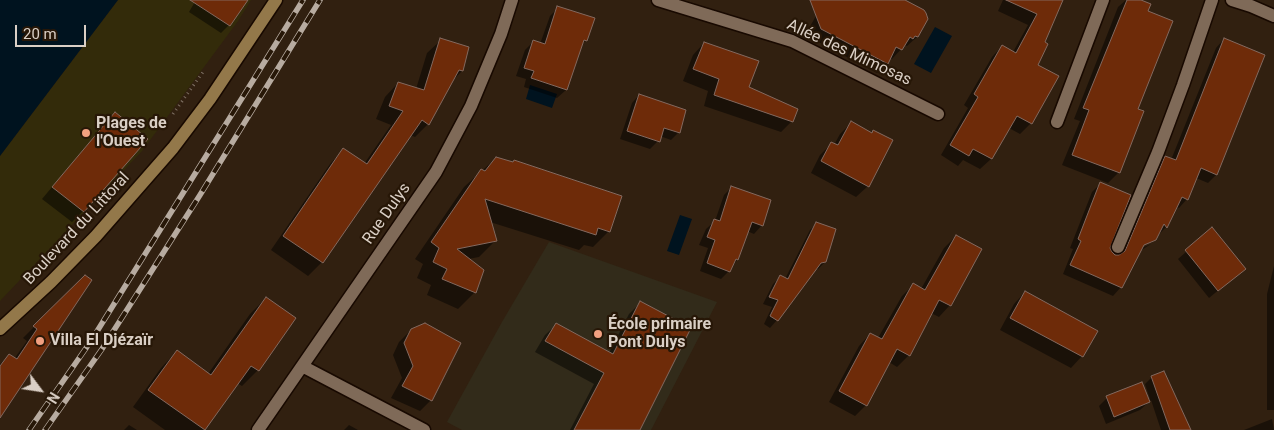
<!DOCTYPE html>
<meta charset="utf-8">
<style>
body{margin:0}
#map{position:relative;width:1274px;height:430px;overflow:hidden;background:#312010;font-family:Roboto,sans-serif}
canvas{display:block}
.north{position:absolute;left:15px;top:365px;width:50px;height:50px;-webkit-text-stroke:4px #271707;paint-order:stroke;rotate:121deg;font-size:14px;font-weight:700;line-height:20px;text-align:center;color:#dacfc5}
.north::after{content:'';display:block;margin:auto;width:18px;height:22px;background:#dacfc5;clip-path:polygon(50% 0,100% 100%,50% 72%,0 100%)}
.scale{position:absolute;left:15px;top:25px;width:71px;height:22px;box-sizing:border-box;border:2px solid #dacfc5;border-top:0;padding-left:6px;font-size:15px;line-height:18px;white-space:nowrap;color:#dacfc5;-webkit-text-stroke:4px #271707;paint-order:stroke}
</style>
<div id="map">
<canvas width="1274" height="430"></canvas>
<div class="north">N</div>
<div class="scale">20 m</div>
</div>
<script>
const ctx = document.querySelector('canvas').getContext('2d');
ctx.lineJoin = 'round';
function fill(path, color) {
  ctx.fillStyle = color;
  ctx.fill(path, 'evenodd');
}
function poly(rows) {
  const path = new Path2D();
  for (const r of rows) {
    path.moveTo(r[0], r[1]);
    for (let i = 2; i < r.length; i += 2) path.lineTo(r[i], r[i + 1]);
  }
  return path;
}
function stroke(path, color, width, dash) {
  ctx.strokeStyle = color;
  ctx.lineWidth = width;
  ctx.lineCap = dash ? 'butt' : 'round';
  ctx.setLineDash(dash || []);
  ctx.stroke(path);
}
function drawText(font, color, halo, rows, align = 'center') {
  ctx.font = font + ' Roboto,sans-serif';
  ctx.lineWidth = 4.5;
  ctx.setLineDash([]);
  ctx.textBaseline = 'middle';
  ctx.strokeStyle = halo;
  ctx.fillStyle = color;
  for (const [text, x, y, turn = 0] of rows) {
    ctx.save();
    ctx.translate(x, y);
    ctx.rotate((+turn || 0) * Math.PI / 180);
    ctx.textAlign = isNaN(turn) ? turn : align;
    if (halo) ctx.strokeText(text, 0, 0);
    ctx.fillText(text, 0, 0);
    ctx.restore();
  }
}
fill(poly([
 [549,242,717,302,651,430,462,430,447,422,502,322]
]), '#322b1a');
fill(poly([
 [118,0,251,0,238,21,142,151,0,301,0,156]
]), '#332b0a');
fill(poly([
 [0,0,118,0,0,156],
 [935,27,952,36,931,73,914,64],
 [530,85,557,94,552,108,526,99],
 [680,215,692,219,679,255,667,251]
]), '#00131f');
fill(poly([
 [196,0,246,0,229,25,221,33,189,12],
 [825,0,902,0,917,37,907,46,905,45,892,59,890,58,887,63,877,73,811,38,808,30],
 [1003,0,1061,0,1044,42,1037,65,1031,123,1020,134,1009,128,991,159,980,169,963,160,958,166,941,155,968,108,964,105,992,57,1002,46,1013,52,1028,25,998,11],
 [1126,0,1137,0,1147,12,1137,110,1119,172,1108,183,1062,165,1080,121,1074,119,1118,7],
 [558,8,586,40,580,46,566,90,557,98,524,87,526,79,516,76,525,50,533,42,540,44,550,16],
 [1224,39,1263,55,1216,175,1208,183,1196,178,1187,199,1179,208,1176,207,1166,227,1151,243,1151,240,1138,246,1139,249,1151,244,1140,251,1121,287,1113,296,1063,274,1073,249,1070,248,1092,192,1100,184,1109,248,1115,256,1119,256,1157,166,1166,158,1171,160,1216,48],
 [441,40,462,71,452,81,428,124,415,137,410,135,322,262,308,276,271,250,330,164,343,150,364,164,391,125,376,119,385,97,398,83,416,89,427,53],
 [704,43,748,88,792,121,781,132,704,106,708,91,683,81,693,55],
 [639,95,679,132,671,140,660,136,658,141,650,149,620,139,632,103],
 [851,123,871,134,873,131,868,186,856,197,811,173,820,155,831,144,834,145,840,134],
 [104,125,83,211,72,222,42,199],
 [496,158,609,231,593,247,584,245,579,250,490,222,495,241,479,257,468,259,475,292,458,309,427,295,431,285,417,278,423,264,415,259,464,187],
 [732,187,762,225,754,234,747,231,737,260,729,271,721,279,700,271,708,248,699,245,706,229,715,221,724,195],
 [817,223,825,262,818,269,815,269,777,320,770,328,764,324,772,307,763,304,773,284,780,277,785,279,810,230],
 [1212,229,1244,269,1209,298,1178,259],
 [956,236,950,305,939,317,931,313,909,355,897,367,889,362,866,405,855,416,829,402,859,346,870,334,878,338,902,296,913,285,921,289,944,248],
 [1274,266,1274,410,1267,410,1267,294],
 [85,276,0,414,0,364,9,356,14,359,27,341,23,338],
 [1025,292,1082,356,1071,368,1000,330,1014,304],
 [266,298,258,370,242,386,237,383,204,430,165,430,133,407,161,368,177,351,208,374,250,314],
 [640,303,638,430,570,430,594,384,535,352,545,335,556,325,609,353,629,314],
 [411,330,431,400,420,411,391,398,402,378,393,355,399,342],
 [1152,377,1190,430,1161,430,1151,400,1140,410,1106,424,1099,406,1107,398,1150,399,1145,384],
 [1272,419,1274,430,1244,430],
 [129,425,137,430,124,430],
 [349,425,358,430,344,430]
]), '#0007');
const building = poly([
 [190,0,248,0,230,26,190,0],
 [810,0,905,0,924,10,926,13,928,19,918,37,915,36,913,39,910,37,902,50,896,47,888,64,821,29,810,0],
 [1006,0,1063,0,1045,42,1048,44,1038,65,1059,76,1032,124,1017,116,992,159,973,149,969,156,950,145,978,97,974,94,1002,45,1016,53,1037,14,1006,0],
 [1127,0,1141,0,1151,4,1148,11,1173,21,1138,109,1144,111,1120,173,1072,155,1089,110,1083,108,1127,0],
 [557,6,595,18,587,41,584,40,567,90,531,78,534,71,524,68,533,40,545,44,557,6],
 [440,38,469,47,463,71,459,70,429,125,422,120,323,263,283,236,343,148,367,164,403,111,389,106,398,82,424,90,440,38],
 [1224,38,1265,55,1217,175,1201,168,1188,200,1182,197,1167,228,1164,224,1156,240,1144,245,1122,288,1070,265,1081,241,1078,239,1100,182,1131,195,1110,248,1112,252,1115,255,1119,255,1125,251,1165,156,1176,160,1224,38],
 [704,42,759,61,749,87,798,109,793,122,714,95,719,79,693,69,704,42],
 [639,94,686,110,680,133,664,128,660,142,627,131,639,94],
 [115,112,148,139,84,212,52,187,115,112],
 [851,121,872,133,873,130,893,140,869,187,821,161,831,142,838,145,851,121],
 [496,157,513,162,514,160,622,196,610,232,598,228,596,235,485,199,497,241,457,249,484,270,476,293,442,279,447,269,433,262,439,248,431,242,481,169,485,171,496,157],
 [731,186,771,200,763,226,752,222,738,260,736,259,730,272,707,263,715,240,707,237,714,219,720,221,731,186],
 [816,222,836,229,826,262,821,263,778,321,770,316,778,300,769,297,780,275,788,279,816,222],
 [1212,227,1246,269,1218,291,1185,250,1212,227],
 [956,235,982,249,951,306,939,300,910,356,897,349,867,406,839,391,870,333,882,339,913,283,925,290,956,235],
 [85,275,92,280,0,418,0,366,9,354,17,359,37,329,33,326,85,275],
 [1025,291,1098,331,1083,357,1010,318,1025,291],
 [266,297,296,318,259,371,251,366,205,430,148,390,177,350,211,375,266,297],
 [640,301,691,328,640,430,574,430,604,373,545,341,556,323,613,354,640,301],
 [425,323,461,343,432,401,402,386,413,366,404,343,411,329,425,323],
 [1164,371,1191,430,1170,430,1151,376,1164,371],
 [1142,382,1150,402,1114,417,1106,396,1142,382]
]);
fill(building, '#6e2b09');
stroke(building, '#83695f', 1);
const service = poly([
 [1057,122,1103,0],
 [1118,247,1158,152,1183,85,1212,0]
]);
const minor = poly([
 [658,0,792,41,938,114],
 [1232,0,1251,6,1274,16],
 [302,366,424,430],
 [258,430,436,172,471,106,501,34,512,0]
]);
const secondary = poly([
 [0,329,51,282,96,236,173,148,210,99,276,0]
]);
stroke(service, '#180900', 15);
stroke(minor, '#180900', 15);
stroke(secondary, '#180900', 15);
stroke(poly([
 [173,114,203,72]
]), '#7f7164', 3, [1, 4]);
stroke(service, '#7f6a58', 12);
stroke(minor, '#7f6a58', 12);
stroke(secondary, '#93784a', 12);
const rail = poly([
 [29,430,91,341,303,0],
 [45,430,102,349,200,195,320,0]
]);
stroke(rail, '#b7aba0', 5.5);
stroke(rail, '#271707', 4, [11]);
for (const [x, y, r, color] of [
 [86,133,5,"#f2a080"],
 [598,334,5,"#f2a080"],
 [40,341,5,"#f2a080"]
]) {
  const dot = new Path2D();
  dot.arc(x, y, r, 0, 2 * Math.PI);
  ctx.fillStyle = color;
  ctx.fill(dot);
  stroke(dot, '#271707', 2);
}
drawText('16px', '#dacfc5', '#271707', [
 ["Allée des Mimosas",849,53,25],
 ["Rue Dulys",387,214,-55],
 ["Boulevard du Littoral",77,229,-47]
]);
drawText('bold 16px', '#dacfc5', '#271707', [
 ["Plages de",96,124],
 ["l'Ouest",96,142],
 ["École primaire",608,325],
 ["Pont Dulys",608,343],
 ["Villa El Djézaïr",50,341]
], 'left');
</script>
